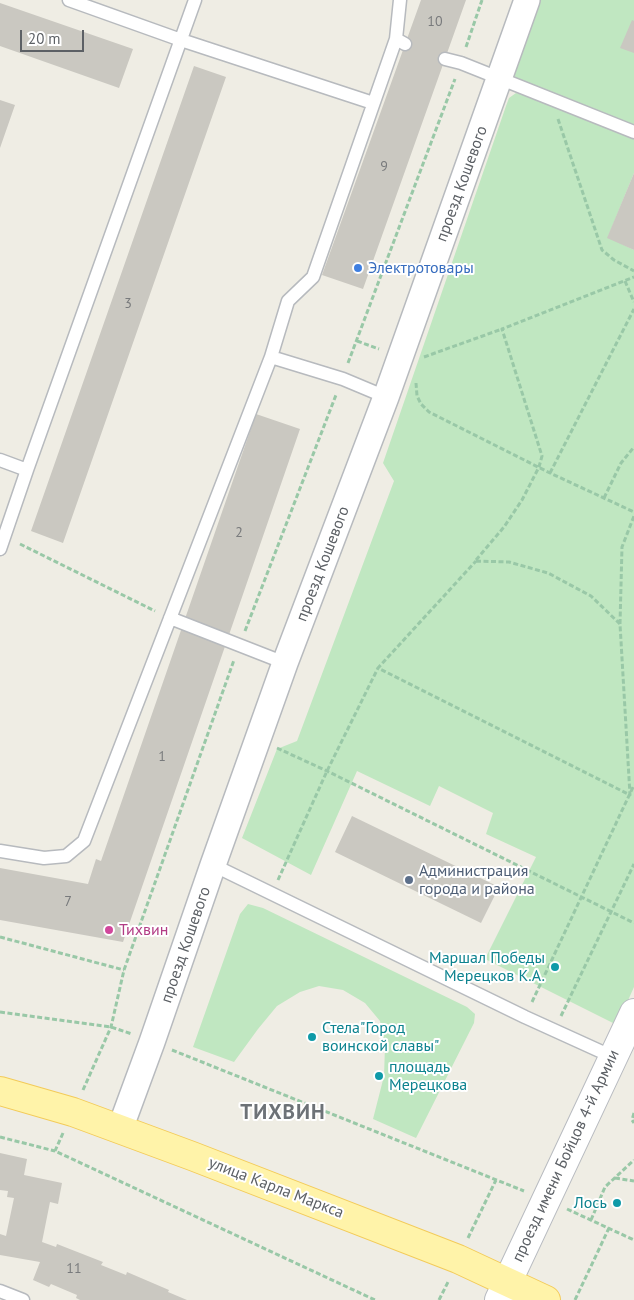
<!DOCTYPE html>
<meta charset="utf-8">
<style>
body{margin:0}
#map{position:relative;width:634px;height:1300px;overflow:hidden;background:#efede4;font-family:"PT Sans",sans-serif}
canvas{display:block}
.scale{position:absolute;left:20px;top:30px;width:64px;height:22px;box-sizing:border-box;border:2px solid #5c6065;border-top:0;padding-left:6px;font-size:15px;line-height:18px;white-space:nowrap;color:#5c6065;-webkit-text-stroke:4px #fff;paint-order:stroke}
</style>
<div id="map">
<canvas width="634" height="1300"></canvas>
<div class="scale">20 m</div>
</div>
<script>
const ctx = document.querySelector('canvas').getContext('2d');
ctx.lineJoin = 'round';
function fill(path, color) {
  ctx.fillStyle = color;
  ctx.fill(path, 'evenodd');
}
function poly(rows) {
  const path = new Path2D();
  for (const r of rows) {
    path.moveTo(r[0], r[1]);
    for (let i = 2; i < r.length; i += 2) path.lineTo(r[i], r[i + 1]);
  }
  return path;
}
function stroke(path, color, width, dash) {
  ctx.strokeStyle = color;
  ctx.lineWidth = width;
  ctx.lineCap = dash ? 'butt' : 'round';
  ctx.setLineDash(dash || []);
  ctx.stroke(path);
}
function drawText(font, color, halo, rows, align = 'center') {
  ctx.font = font + ' "PT Sans",sans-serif';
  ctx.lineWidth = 4;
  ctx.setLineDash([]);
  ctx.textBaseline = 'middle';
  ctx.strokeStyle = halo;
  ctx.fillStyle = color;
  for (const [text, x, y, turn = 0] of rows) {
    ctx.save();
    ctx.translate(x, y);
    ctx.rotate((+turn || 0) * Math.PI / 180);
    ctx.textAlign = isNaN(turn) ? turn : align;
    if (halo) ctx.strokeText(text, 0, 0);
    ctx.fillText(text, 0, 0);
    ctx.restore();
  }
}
fill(poly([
 [533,0,634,0,634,125,505,76],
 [516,93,527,96,634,139,634,173,608,237,634,250,634,987,617,1025,485,959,536,857,486,834,493,813,439,786,430,806,357,771,311,875,242,838,277,749,297,741,394,481,383,463,506,106,509,98],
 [248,904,263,908,467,1007,475,1014,474,1023,416,1138,373,1119,384,1076,385,1046,380,1021,365,1003,343,990,319,986,300,992,277,1006,258,1029,234,1062,193,1047,240,914]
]), '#c0e7c1');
fill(poly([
 [421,0,466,0,363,289,322,275],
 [0,3,133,49,119,88,0,46],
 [632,20,634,21,634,53,620,48],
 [194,66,226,77,63,543,31,531],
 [0,100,15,105,0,148],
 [634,173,634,250,607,238],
 [256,414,300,429,123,942,0,920,0,868,88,884,96,859,101,861],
 [352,816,499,887,481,923,335,852],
 [0,1153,27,1159,24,1175,62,1183,58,1204,50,1202,42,1242,56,1247,57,1244,103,1262,101,1265,126,1275,127,1272,169,1290,168,1292,187,1300,80,1300,76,1298,77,1295,51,1284,49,1287,33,1280,40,1262,0,1255,0,1234,6,1236,14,1198,7,1197,8,1191,0,1190]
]), '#cac8c1');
const lane = poly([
 [69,0,181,40,373,103],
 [396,39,400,0],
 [445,59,461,63,634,132],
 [386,397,343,379,271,357,288,301,313,277,396,39,405,44],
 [0,460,27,470,195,0],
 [0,549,27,470],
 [170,618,285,663],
 [0,851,44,858,66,856,84,841,271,357],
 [213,865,525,1017,613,1057],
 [0,1291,23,1300]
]);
const street = poly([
 [120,1129,152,1042,213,865,285,663,386,397,527,0]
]);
const secondary = poly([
 [499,1300,634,1013]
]);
const primary = poly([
 [0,1091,73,1112,192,1156,458,1259,546,1300]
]);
stroke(lane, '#b7babe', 15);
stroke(street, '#b7babe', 28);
stroke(secondary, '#b8bbc0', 30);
stroke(primary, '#f3cb59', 30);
stroke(poly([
 [466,47,482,0],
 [558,119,602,250,614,260,634,271],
 [625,281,634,302],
 [357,341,379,349],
 [424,357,502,329],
 [348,363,455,79],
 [416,383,417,396,421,404,429,412,550,473,634,512],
 [550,473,634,309],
 [604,498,621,463,634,447],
 [20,544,155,611],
 [476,560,504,527,522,500,539,467,542,456,502,329,634,277],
 [476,561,509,562,548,573,591,596,620,624,630,795,378,668,476,561],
 [620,624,622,547,634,516],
 [245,631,336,395],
 [277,748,327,771,634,923],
 [278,880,327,771,378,668],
 [0,937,124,970],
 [532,1002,634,785],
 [0,1012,111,1027,132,1034],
 [561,1016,634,864],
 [172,1050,524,1191],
 [83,1090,111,1027,124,970,234,660],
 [634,1113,632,1120,634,1123],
 [63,1133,55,1151,375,1300],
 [0,1137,55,1151],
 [615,1178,634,1181],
 [567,1209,634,1240],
 [591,1220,605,1187,634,1160],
 [468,1238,496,1180],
 [439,1300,449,1280],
 [575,1300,609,1228]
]), '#99c8a7', 3, [5, 2.5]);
stroke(lane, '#fff', 12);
stroke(street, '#fff', 25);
stroke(secondary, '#fff', 28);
stroke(primary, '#fff3a9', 28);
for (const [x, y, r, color] of [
 [358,268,5,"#3f7fe0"],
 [409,880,5,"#5c6f8a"],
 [109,930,5,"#d1479c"],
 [555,967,5,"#0f9aa8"],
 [312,1037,5,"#0f9aa8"],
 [379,1076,5,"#0f9aa8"],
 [617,1203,5,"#0f9aa8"]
]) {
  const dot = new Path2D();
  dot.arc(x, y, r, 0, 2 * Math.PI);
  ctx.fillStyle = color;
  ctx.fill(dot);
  stroke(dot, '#fff', 2);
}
drawText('14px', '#787a7c', null, [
 ["10",435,22],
 ["9",384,167],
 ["3",128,304],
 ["2",239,533],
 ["1",162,757],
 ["7",68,902],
 ["11",74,1269]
]);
drawText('16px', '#5c6065', '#fff', [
 ["проезд Кошевого",462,184,-70],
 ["проезд Кошевого",323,564,-69],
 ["проезд Кошевого",186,945,-71],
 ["проезд имени Бойцов 4-й Армии",566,1156,-65],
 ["улица Карла Маркса",276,1188,21]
]);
drawText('16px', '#366cbe', '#fff', [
 ["Электротовары",368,268]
], 'left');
drawText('16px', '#4e5e75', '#fff', [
 ["Администрация",419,871],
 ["города и района",419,889]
], 'left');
drawText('16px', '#b23c85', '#fff', [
 ["Тихвин",119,930]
], 'left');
drawText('16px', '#0d838f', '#fff', [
 ["Маршал Победы",545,958],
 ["Мерецков К.А.",545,976],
 ["Стела\"Город",322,1028,"left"],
 ["воинской славы\"",322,1046,"left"],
 ["площадь",389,1067,"left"],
 ["Мерецкова",389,1085,"left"],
 ["Лось",607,1203]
], 'right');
ctx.letterSpacing = '1px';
drawText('bold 21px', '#6d7277', '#fff', [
 ["ТИХВИН",283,1113]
]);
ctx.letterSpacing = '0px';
</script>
